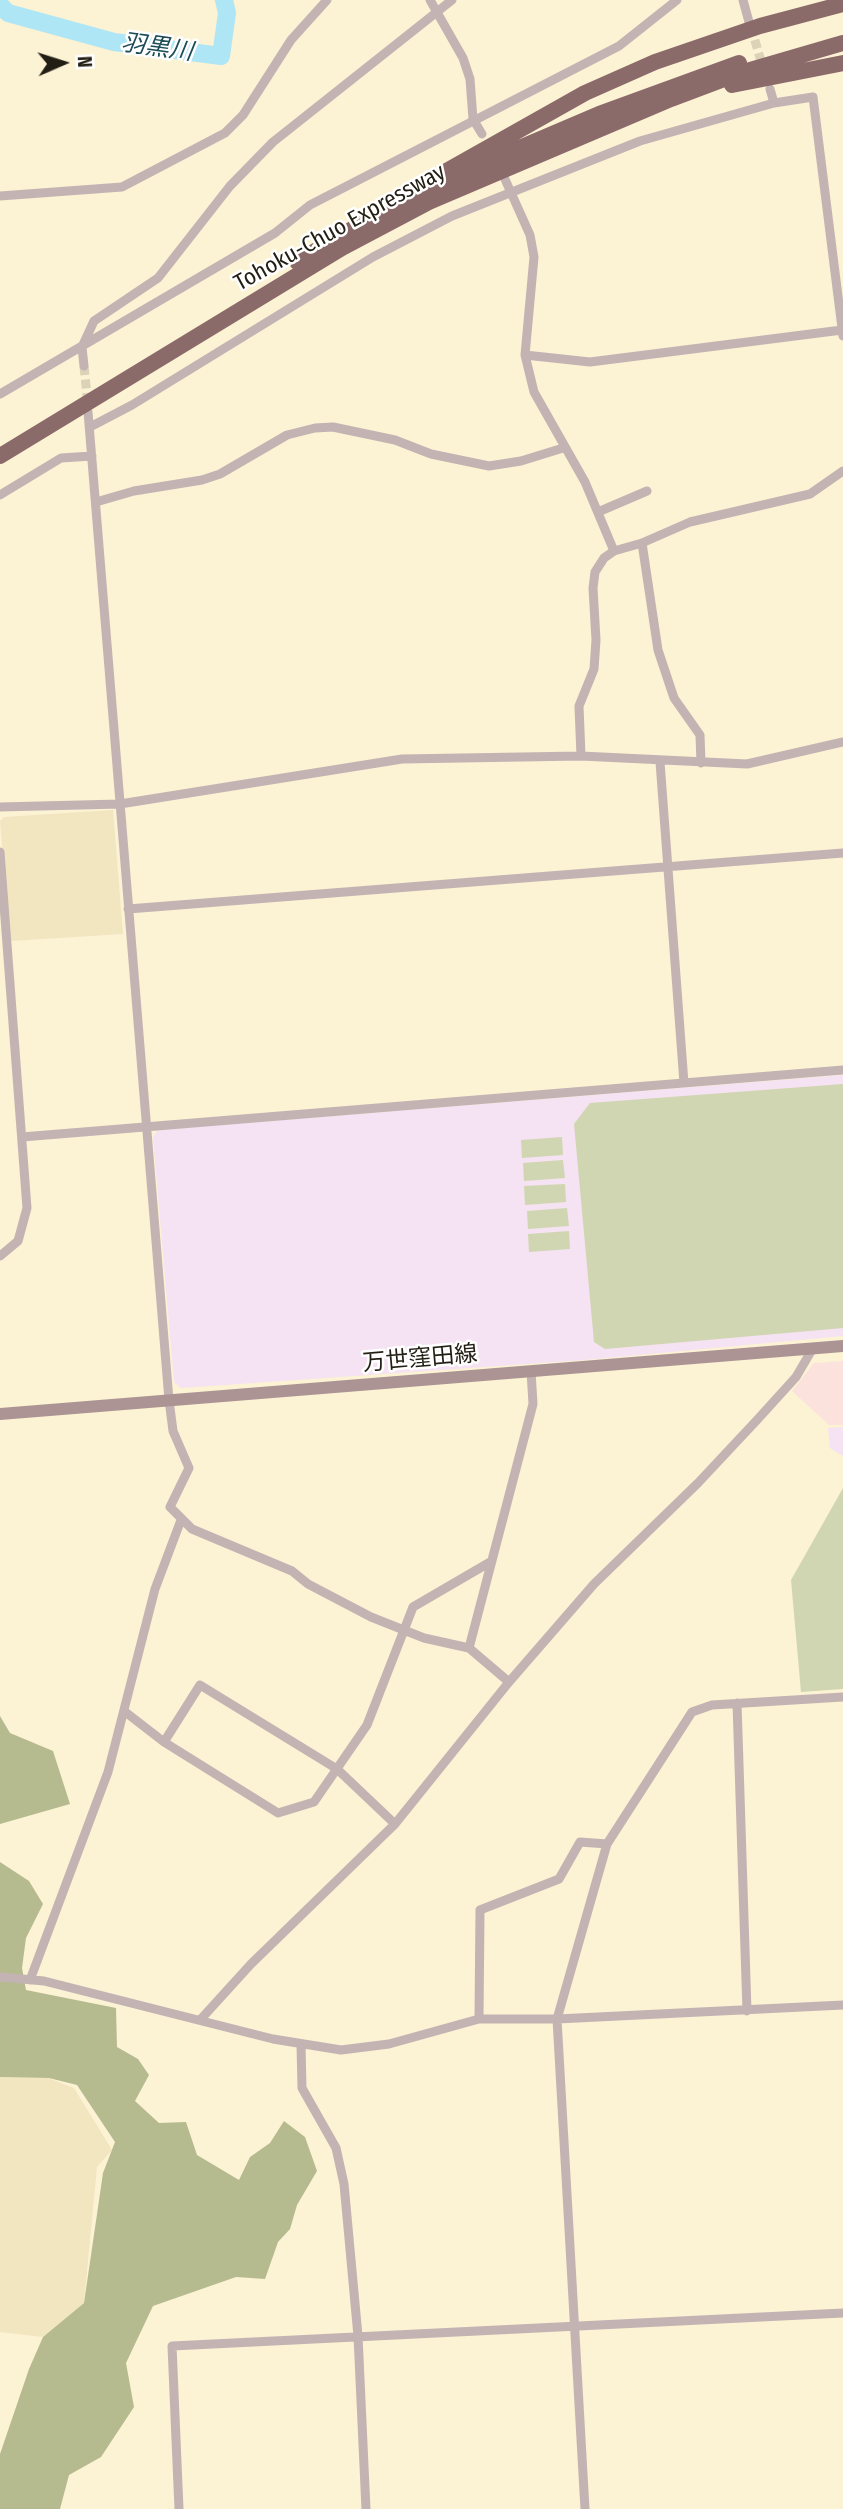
<!DOCTYPE html>
<meta charset="utf-8">
<style>
body{margin:0}
#map{position:relative;width:843px;height:2509px;overflow:hidden;background:#fcf2d4;font-family:"Fira Sans Condensed",sans-serif}
canvas{display:block}
.north{position:absolute;left:28px;top:28px;width:70px;height:70px;-webkit-text-stroke:5px #fff;paint-order:stroke;rotate:87deg;font-size:19px;font-weight:700;line-height:28px;text-align:center;color:#221e13}
.north::after{content:'';display:block;margin:auto;width:24px;height:32px;background:#221e13;clip-path:polygon(50% 0,100% 100%,50% 72%,0 100%)}
</style>
<div id="map">
<canvas width="843" height="2509"></canvas>
<div class="north">N</div>
</div>
<script>
const ctx = document.querySelector('canvas').getContext('2d');
ctx.lineJoin = 'round';
function fill(path, color) {
  ctx.fillStyle = color;
  ctx.fill(path, 'evenodd');
}
function poly(rows) {
  const path = new Path2D();
  for (const r of rows) {
    path.moveTo(r[0], r[1]);
    for (let i = 2; i < r.length; i += 2) path.lineTo(r[i], r[i + 1]);
  }
  return path;
}
function stroke(path, color, width, dash) {
  ctx.strokeStyle = color;
  ctx.lineWidth = width;
  ctx.lineCap = dash ? 'butt' : 'round';
  ctx.setLineDash(dash || []);
  ctx.stroke(path);
}
function drawText(font, color, halo, rows, align = 'center') {
  ctx.font = font + ' "Fira Sans Condensed","Noto Sans JP",sans-serif';
  ctx.lineWidth = 5;
  ctx.setLineDash([]);
  ctx.textBaseline = 'middle';
  ctx.strokeStyle = halo;
  ctx.fillStyle = color;
  for (const [text, x, y, turn = 0] of rows) {
    ctx.save();
    ctx.translate(x, y);
    ctx.rotate((+turn || 0) * Math.PI / 180);
    ctx.textAlign = isNaN(turn) ? turn : align;
    if (halo) ctx.strokeText(text, 0, 0);
    ctx.fillText(text, 0, 0);
    ctx.restore();
  }
}
fill(poly([
 [843,1361,843,1425,829,1425,792,1391,814,1363]
]), '#fce2dc');
fill(poly([
 [113,810,123,934,10,941,0,821,4,817],
 [0,2077,48,2078,74,2088,112,2150,97,2167,84,2303,43,2337,0,2332]
]), '#f2e6c0');
fill(poly([
 [843,1075,843,1336,585,1360,181,1388,174,1382,153,1137,158,1130],
 [843,1427,843,1456,830,1448,828,1428]
]), '#f5e2f2');
fill(poly([
 [843,1084,843,1328,605,1349,594,1342,574,1124,590,1103],
 [562,1137,563,1155,522,1158,521,1140],
 [563,1160,565,1178,524,1181,523,1163],
 [565,1184,566,1202,525,1205,524,1186],
 [567,1208,569,1226,528,1229,527,1211],
 [569,1231,570,1249,529,1252,528,1234],
 [843,1488,843,1689,801,1692,791,1580]
]), '#d1d6b2');
fill(poly([
 [0,1716,10,1733,53,1751,70,1804,0,1824],
 [0,1862,29,1881,43,1904,26,1938,22,1968,26,1990,116,2008,117,2047,138,2059,149,2075,135,2101,159,2123,186,2122,197,2155,239,2180,250,2157,270,2143,284,2121,305,2137,317,2171,297,2205,290,2229,278,2242,265,2279,236,2277,153,2306,126,2363,134,2407,101,2457,69,2475,60,2509,0,2509,0,2454,29,2369,43,2337,84,2303,103,2173,115,2142,77,2085,49,2078,0,2077]
]), '#b5bb8f');
stroke(poly([
 [0,5,8,13,114,42,221,56,227,13,224,0]
]), '#afe6f5', 18);
stroke(poly([
 [751,27,763,68],
 [84,366,88,406]
]), '#dbd2b7', 9, [9, 4.5]);
stroke(poly([
 [430,0,463,58,470,79,473,119,482,134],
 [743,0,749,22],
 [770,89,774,103],
 [504,177,530,235,534,257,525,355,534,392,585,482,614,551],
 [0,196,122,187,225,133,243,115,291,40,327,0],
 [525,355,590,362,842,330],
 [84,366,82,347,94,321,158,278,230,186,273,142,452,0],
 [0,394,275,233,310,205,619,46,677,0],
 [88,412,169,1400,173,1431,189,1468,170,1507,192,1529,292,1571,308,1584,371,1617,424,1638,469,1648,509,1682],
 [90,427,132,405,373,257,452,216,640,141,774,103,813,97,843,336],
 [0,495,61,458,92,456],
 [96,502,134,491,202,480,220,474,287,435,315,428,333,427,395,440,431,454,489,466,521,461,563,448],
 [598,512,647,491],
 [642,543,658,650,674,698,700,735,701,763],
 [581,756,579,706,594,669,596,640,593,588,595,572,604,558,614,551,642,543,690,522,810,494,843,471],
 [660,762,684,1083],
 [0,807,120,804,402,759,581,756,747,764,843,742],
 [0,852,27,1208,18,1241,0,1256],
 [128,909,843,853],
 [22,1137,843,1070],
 [469,1648,533,1404,531,1371],
 [737,1703,747,2011],
 [124,1711,164,1742,278,1813,314,1802,367,1725,413,1607,492,1561],
 [164,1742,200,1685,337,1769,395,1824],
 [0,1977,44,1981,273,2039,341,2050,389,2044,479,2019,557,2019,843,2005],
 [30,1980,108,1772,155,1589,181,1520],
 [201,2019,251,1964,395,1824,509,1682,594,1584,698,1483,757,1420,796,1377,813,1348],
 [479,2019,480,1910,559,1879,580,1842,607,1844],
 [301,2044,302,2088,336,2148,344,2184,358,2336,366,2509],
 [179,2509,172,2346,843,2313],
 [585,2509,557,2019,607,1844,692,1712,712,1705,843,1697]
]), '#c3b3b3', 9);
stroke(poly([
 [0,1414,843,1346]
]), '#ab9493', 12);
stroke(poly([
 [732,85,843,63],
 [443,173,585,93,655,62,760,26,843,4],
 [297,262,376,215,477,166,599,114,739,63],
 [0,456,342,248,429,202,671,99,740,73,843,43]
]), '#8b6a6a', 16);
drawText('23px', '#221e13', '#fff', [
 ["Tohoku-Chuo Expressway",340,228,-29],
 ["万世窪田線",420,1359,-5]
]);
drawText('italic 24px', '#1e4d58', '#fff', [
 ["羽黒川",157,48,8]
]);
</script>
